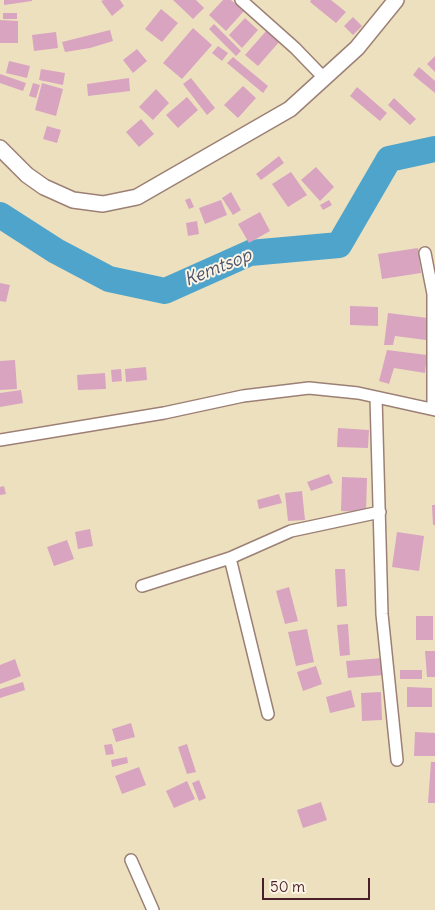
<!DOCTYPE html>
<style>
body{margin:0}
#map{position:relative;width:435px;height:910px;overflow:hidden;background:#ede0bf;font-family:Delius,sans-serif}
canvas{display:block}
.scale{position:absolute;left:262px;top:878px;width:108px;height:22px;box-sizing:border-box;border:2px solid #4a1f2b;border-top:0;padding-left:6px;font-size:15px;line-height:18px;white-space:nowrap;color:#4a1f2b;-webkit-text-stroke:4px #fcf5e5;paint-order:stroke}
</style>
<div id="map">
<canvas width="435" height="910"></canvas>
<div class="scale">50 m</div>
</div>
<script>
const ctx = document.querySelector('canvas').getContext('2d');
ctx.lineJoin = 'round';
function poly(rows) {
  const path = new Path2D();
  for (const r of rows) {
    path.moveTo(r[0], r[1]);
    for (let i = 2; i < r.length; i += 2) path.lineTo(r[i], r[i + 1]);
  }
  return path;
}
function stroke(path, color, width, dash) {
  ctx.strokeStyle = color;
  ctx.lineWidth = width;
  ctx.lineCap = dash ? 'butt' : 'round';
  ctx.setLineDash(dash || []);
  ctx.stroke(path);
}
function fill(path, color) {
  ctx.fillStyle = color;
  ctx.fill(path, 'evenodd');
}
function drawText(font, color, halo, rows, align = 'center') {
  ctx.font = font + ' Delius,sans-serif';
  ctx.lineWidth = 4;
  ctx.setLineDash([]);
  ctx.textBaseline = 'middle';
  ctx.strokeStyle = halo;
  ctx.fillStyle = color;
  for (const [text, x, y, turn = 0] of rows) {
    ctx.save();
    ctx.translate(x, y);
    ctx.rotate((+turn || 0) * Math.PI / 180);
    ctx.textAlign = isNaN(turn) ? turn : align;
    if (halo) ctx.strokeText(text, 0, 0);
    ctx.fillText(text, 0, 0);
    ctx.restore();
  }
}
stroke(poly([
 [0,215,56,251,109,279,165,291,250,253,339,245,389,159,435,149]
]), '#4fa4cb', 26);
fill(poly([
 [4,0,32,0,32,1,4,5],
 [104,0,120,0,124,6,112,16,101,1],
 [173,0,196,0,204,8,193,19],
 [223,0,231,0,244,11,226,31,209,15],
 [311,0,331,0,346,12,336,23,310,2],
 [161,9,178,23,162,42,145,29],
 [3,13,17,13,17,19,3,19],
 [353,17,362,26,353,35,344,26],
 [245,18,258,30,242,48,229,35],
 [0,20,18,21,18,43,0,43],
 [214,24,241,51,236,56,209,29],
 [193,28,212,45,182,79,163,63],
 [110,30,113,41,90,48,65,52,62,42],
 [267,30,280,41,258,66,245,55],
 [56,32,58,48,34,51,32,35],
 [218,46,228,53,222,61,212,53],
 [137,49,147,61,133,73,123,60],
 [435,56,435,72,427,64],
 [233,57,268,86,263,93,227,63],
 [9,61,30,66,27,78,6,73],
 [419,67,435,81,435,93,413,75],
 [41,69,65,73,63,85,39,80],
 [0,74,26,83,23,91,0,83],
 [129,78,130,91,88,96,87,84],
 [191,78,215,108,207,115,183,84],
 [33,83,40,85,36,98,29,96],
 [42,83,63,89,56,116,35,110],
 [243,86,256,98,238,118,224,105],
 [357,87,387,113,380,121,350,96],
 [156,89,169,103,153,120,139,107],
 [187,97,198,110,178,128,166,115],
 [394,98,416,119,410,125,388,105],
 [141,119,154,134,139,147,126,132],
 [47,126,61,130,57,143,43,139],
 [279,156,284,163,261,180,256,174],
 [316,167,334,187,320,201,301,180],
 [291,172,307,195,288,207,272,184],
 [231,192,241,210,233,215,222,198],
 [190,198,194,207,189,209,185,200],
 [221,200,227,215,205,224,199,208],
 [329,200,332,205,323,210,320,205],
 [260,212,270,231,249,243,238,224],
 [197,221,199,234,188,236,186,223],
 [418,248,421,273,382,279,378,254],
 [0,283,10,285,6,302,0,301],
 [350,306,378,307,378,326,350,325],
 [388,313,428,318,426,340,395,336,393,345,384,345],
 [387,350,427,355,425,373,394,368,389,384,379,381],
 [15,360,17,389,0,390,0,361],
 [146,367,147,380,126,382,125,369],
 [121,369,122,381,112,382,111,370],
 [105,373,106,389,78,390,77,375],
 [21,390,23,403,0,407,0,393],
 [338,428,369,430,368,448,337,447],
 [329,474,333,483,311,491,307,482],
 [342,477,367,478,366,512,341,511],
 [4,486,6,494,0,495,0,487],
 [302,491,305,520,288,521,285,493],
 [279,494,282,503,259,509,257,500],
 [432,505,435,505,435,525,433,525],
 [90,529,93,546,78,549,75,532],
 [397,532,424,536,419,571,392,567],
 [67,540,74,559,54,566,47,547],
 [335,569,345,569,347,606,337,607],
 [289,587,298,621,285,624,276,591],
 [416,616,433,616,433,640,416,640],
 [348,624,350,655,340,656,337,625],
 [307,629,314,662,296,666,288,632],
 [425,651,435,651,435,677,427,677],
 [383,658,384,675,348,678,346,661],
 [15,659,21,676,0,684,0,665],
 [316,666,322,684,303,691,297,672],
 [400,670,422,670,422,679,400,679],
 [23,682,25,690,0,698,0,689],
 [407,687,432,688,432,707,407,707],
 [351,690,355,707,330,713,326,697],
 [381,692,382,720,362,721,361,693],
 [131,723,135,737,116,742,112,729],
 [415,732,435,733,435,756,414,756],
 [112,744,114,754,106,755,104,745],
 [187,744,196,772,187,774,178,747],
 [127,757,128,763,112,767,111,760],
 [431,762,435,762,435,803,428,803],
 [139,767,146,785,122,794,115,776],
 [199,780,206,798,199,801,192,783],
 [187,781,195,799,174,808,166,791],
 [321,802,327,820,303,828,297,810]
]), '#d8a4c0');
const minor = poly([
 [241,0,295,48,325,79],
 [425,253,433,294,433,409],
 [376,397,382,614,397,760],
 [0,440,164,413,243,396,309,388,358,393,435,410],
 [230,558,268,714],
 [142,586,230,558,291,531,380,512],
 [131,860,153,910]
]);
const tertiary = poly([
 [0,148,27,175,44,187,73,200,103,204,137,197,290,109,357,48,396,0]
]);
stroke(minor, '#9c8075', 14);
stroke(tertiary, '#9c8075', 18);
stroke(minor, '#fff', 11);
stroke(tertiary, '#fff', 15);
drawText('italic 18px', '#4c546b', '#fcf5e5', [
 ["Kemtsop",218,268,-22]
]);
</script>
